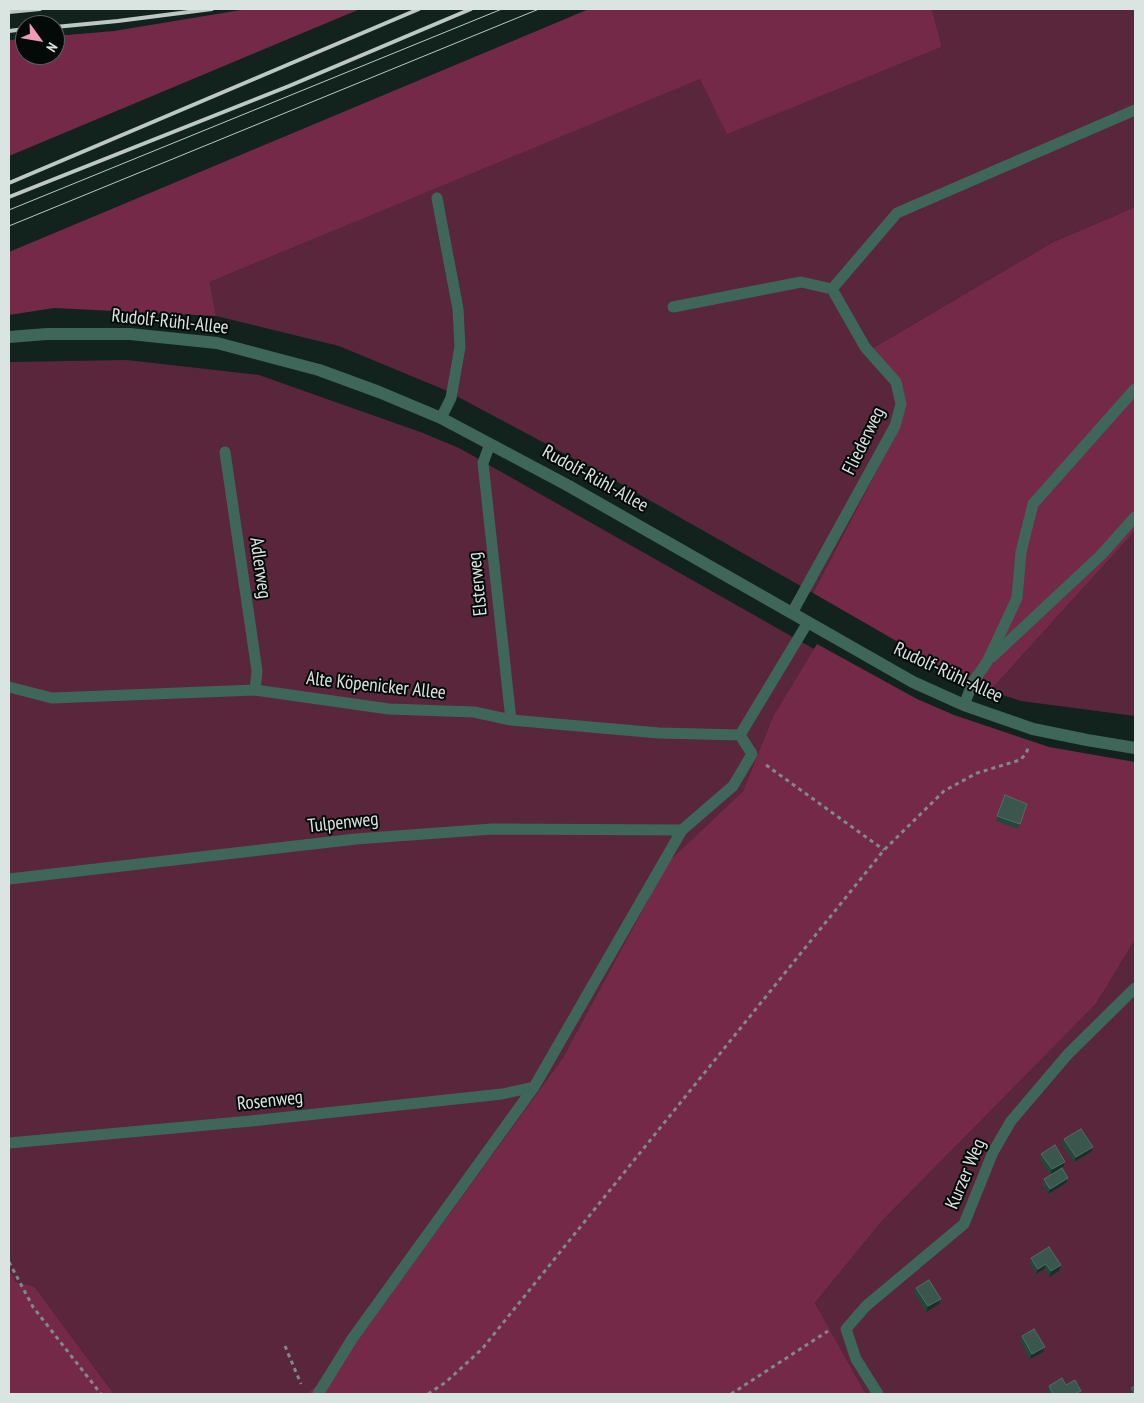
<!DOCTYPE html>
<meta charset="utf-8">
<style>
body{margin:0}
#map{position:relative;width:1144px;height:1403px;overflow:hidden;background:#12221c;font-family:"PT Sans Narrow",sans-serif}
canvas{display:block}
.frame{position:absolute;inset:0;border:10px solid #dae4e0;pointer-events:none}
.north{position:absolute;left:15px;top:15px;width:50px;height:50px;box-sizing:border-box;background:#040a07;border:1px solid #5a615e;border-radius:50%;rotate:122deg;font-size:14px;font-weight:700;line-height:20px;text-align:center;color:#dae4e0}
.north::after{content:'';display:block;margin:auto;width:18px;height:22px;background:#ef9ab8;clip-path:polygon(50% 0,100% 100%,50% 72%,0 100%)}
</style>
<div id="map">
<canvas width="1144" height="1403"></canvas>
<div class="frame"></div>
<div class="north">N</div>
</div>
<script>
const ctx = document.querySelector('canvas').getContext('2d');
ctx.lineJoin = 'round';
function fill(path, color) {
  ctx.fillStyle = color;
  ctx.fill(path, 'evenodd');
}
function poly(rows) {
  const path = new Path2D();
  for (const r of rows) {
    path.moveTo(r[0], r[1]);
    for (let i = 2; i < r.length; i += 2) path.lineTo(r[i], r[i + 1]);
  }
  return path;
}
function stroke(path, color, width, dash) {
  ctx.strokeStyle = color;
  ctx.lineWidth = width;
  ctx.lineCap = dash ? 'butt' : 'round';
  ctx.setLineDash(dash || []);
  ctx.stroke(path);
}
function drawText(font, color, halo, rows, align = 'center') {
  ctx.font = font + ' "PT Sans Narrow",sans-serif';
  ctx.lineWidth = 4;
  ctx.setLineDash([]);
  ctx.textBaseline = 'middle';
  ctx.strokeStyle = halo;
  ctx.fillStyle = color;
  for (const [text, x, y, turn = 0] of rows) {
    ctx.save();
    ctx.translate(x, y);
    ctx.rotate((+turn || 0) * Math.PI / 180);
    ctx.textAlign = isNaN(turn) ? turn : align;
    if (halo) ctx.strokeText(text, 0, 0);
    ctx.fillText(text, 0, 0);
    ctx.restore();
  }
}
fill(poly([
 [932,9,1135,9,1135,207,1053,242,873,348,901,382,900,426,813,593,614,480,445,390,339,346,216,316,210,282,701,78,728,133,942,47],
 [127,360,259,375,423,433,459,448,814,649,773,716,743,791,669,861,562,1059,353,1346,310,1394,114,1394,34,1286,16,1282,9,1268,9,362],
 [1135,531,1135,716,1021,701,990,691],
 [1135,940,1135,1394,866,1394,815,1303,882,1221,1096,1004]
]), '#5a263b');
fill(poly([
 [247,9,360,9,9,156,9,40,25,39,25,55,55,55,55,36,114,31],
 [589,9,932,9,942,47,727,134,700,79,210,282,216,316,54,308,9,315,9,252],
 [1135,207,1135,531,990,691,978,688,813,593,900,426,906,405,873,348,1053,242],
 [817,644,917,699,954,715,1049,747,1135,762,1135,940,1096,1004,882,1221,815,1303,866,1394,306,1394,328,1377,353,1346,562,1059,669,861,743,791,773,716],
 [9,1268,16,1282,34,1286,114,1394,9,1394]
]), '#752949');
stroke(poly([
 [766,765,884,850],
 [9,1262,33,1307,101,1394],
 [285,1346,301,1384],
 [428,1394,446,1382,482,1349,884,850,944,791,977,773,1020,760,1026,754,1028,748],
 [731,1394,828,1331]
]), '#7e8b86', 3, [4, 4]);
stroke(poly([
 [437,198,458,309,460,347,451,398,441,418],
 [673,307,801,282,832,289],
 [490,444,483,463,511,720],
 [225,452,257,671,255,690],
 [792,613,895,426,901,404,896,382,865,347,832,289,897,213,1135,110],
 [992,657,1101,555,1135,517],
 [9,687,52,698,255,690,389,709,474,712,511,720,659,733,740,735],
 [964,705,973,682,987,662,1017,598,1021,552,1033,504,1135,389],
 [9,879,356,839,492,829,682,830],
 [9,1143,251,1121,502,1094,534,1087],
 [318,1394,352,1339,534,1087,682,830,733,786,752,754,740,735,808,622],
 [878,1394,856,1359,846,1329,866,1306,964,1224,993,1152,1011,1121,1068,1054,1135,988]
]), '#3f6759', 11);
stroke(poly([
 [9,337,47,334,130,334,217,343,319,370,379,392,441,418,567,485,913,682,964,705,1033,729,1087,740,1135,748]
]), '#3f6759', 12);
stroke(poly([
 [9,210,502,9],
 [9,226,539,9]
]), '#bdc8c4', 1);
stroke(poly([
 [9,12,40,9],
 [55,27,118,21,212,9],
 [9,31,25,29],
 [9,183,419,9],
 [9,197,289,86,471,9]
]), '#bdc8c4', 4);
fill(poly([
 [1005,795,1027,804,1018,829,996,821],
 [1064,1139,1093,1147,1091,1152,1074,1162,1062,1145],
 [1041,1154,1063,1167,1050,1175,1040,1159],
 [1068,1178,1066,1183,1048,1194,1042,1184,1044,1179],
 [1031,1258,1061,1265,1059,1271,1049,1277,1044,1269,1036,1274,1030,1263],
 [916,1288,939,1304,926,1312,914,1293],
 [1022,1336,1045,1347,1043,1352,1030,1359,1020,1341],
 [1066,1385,1079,1394,1049,1394,1047,1391,1049,1386],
 [1131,1388,1135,1394,1130,1394]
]), '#26463b');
fill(poly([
 [1093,1147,1091,1152,1074,1162,1076,1157],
 [1065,1162,1063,1167,1050,1175,1052,1169],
 [1068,1178,1066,1183,1048,1194,1050,1189],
 [1046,1264,1044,1269,1036,1274,1038,1269],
 [1061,1265,1059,1271,1049,1277,1051,1271],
 [941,1299,939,1304,926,1312,928,1306],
 [1045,1347,1043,1352,1030,1359,1032,1354]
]), '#163027');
const building = poly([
 [1005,795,1027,804,1020,824,997,816,1005,795],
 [1081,1129,1093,1147,1076,1157,1064,1139,1081,1129],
 [1055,1145,1065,1162,1052,1169,1041,1154,1055,1145],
 [1062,1168,1068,1178,1050,1189,1044,1179,1062,1168],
 [1049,1247,1061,1265,1051,1271,1046,1264,1038,1269,1031,1258,1049,1247],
 [929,1280,941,1299,928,1306,916,1288,929,1280],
 [1034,1329,1045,1347,1032,1354,1022,1336,1034,1329],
 [1062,1378,1066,1385,1075,1380,1081,1391,1075,1394,1053,1394,1049,1386,1062,1378],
 [1135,1386,1135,1394,1131,1388,1135,1386]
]);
fill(building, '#39574d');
stroke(building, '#526d64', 1);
drawText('19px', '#dae4e0', '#040a07', [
 ["Rudolf-Rühl-Allee",170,322,6],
 ["Fliederweg",864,441,-64],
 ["Rudolf-Rühl-Allee",595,479,29],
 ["Adlerweg",260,568,82],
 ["Elsterweg",478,584,-96],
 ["Rudolf-Rühl-Allee",948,673,25],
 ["Alte Köpenicker Allee",376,686,6],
 ["Tulpenweg",343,823,-6],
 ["Rosenweg",270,1101,-6],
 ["Kurzer Weg",966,1174,-67]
]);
</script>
